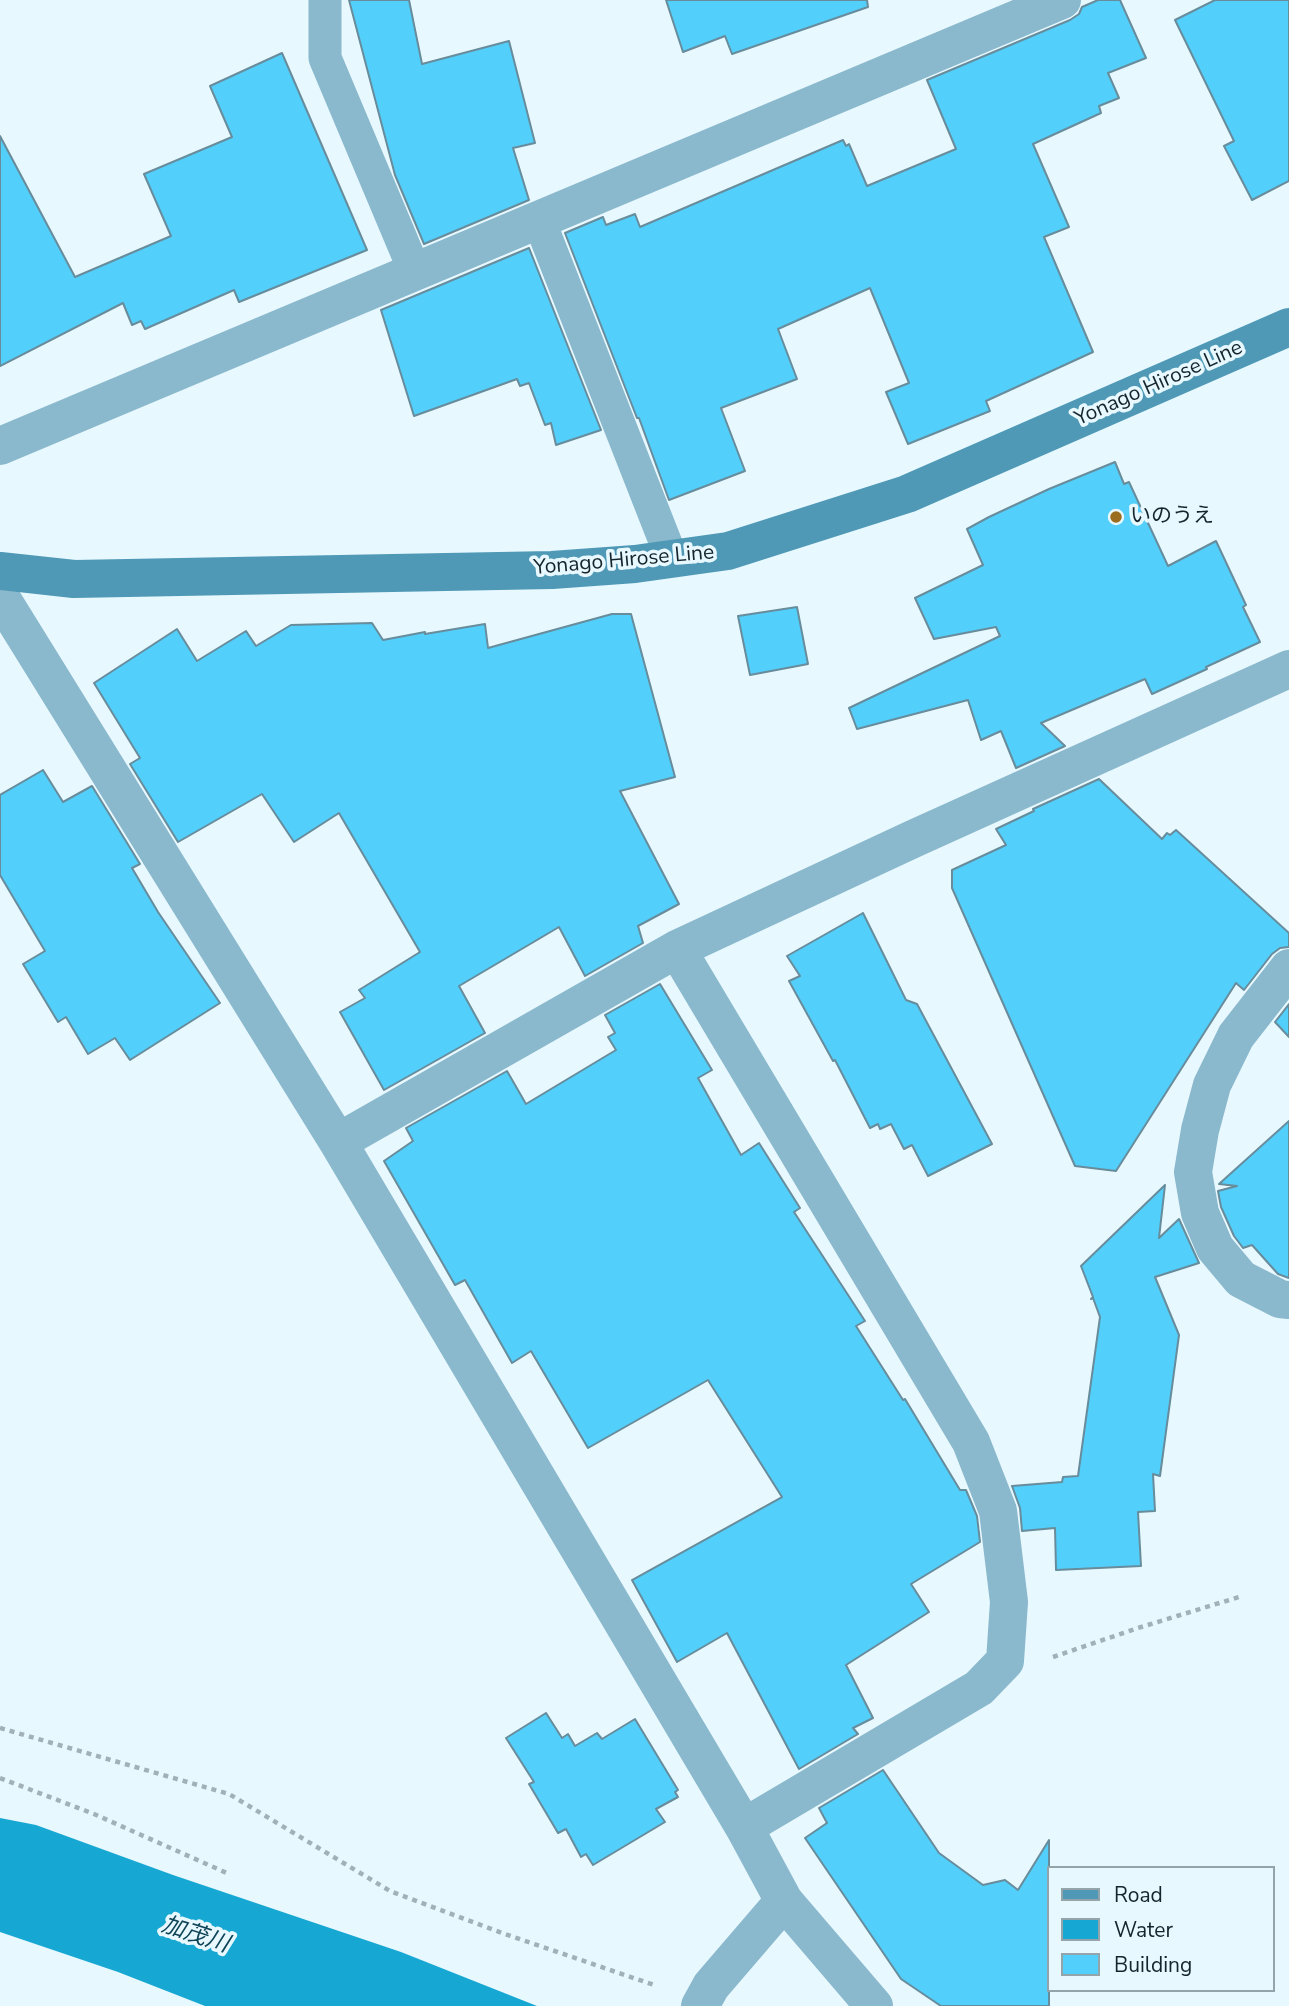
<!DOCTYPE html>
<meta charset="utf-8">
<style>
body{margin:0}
#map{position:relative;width:1289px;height:2006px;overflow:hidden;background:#e8f8ff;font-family:"Nunito Sans",sans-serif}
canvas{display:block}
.legend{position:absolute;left:1047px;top:1866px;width:228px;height:126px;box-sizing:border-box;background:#e8f8ff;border:2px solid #94a4ab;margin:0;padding:9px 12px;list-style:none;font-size:21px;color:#16252c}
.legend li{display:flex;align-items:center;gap:14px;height:35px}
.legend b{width:35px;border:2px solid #94a4ab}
</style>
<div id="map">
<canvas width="1289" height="2006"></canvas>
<ul class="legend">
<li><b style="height:9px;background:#4f99b6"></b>Road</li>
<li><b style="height:19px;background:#17a7d3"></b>Water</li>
<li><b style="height:19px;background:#53cffc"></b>Building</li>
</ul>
</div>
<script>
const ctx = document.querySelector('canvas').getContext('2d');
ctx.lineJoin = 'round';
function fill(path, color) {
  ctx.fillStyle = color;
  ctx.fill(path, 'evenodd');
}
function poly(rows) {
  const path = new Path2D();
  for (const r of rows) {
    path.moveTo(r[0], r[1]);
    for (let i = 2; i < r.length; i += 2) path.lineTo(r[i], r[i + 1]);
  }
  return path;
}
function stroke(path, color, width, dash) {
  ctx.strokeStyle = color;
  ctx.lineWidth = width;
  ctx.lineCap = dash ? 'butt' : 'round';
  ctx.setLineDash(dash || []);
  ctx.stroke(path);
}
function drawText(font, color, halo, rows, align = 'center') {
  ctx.font = font + ' "Nunito Sans","Noto Sans JP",sans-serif';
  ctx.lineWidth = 7;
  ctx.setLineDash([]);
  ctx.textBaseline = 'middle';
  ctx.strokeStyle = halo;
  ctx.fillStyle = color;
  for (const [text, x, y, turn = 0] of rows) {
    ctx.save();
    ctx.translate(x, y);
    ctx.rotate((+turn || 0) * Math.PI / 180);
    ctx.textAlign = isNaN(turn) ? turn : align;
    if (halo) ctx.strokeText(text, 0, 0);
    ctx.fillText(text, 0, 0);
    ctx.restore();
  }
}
fill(poly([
 [0,1818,36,1825,173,1875,401,1952,537,2006,205,2006,118,1972,0,1932]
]), '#17a7d3');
const building = poly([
 [349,0,409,0,422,64,509,41,535,143,513,148,529,200,424,244,395,175,349,0],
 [666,0,867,0,868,7,732,54,725,36,683,52,666,0],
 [1098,0,1120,0,1146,58,1108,73,1119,98,1099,106,1101,113,1033,144,1069,227,1044,237,1093,352,986,401,990,411,908,444,886,392,909,383,870,288,778,329,797,379,721,408,745,471,669,500,639,418,637,418,565,233,603,217,606,225,635,214,640,227,843,140,846,146,849,144,867,186,956,149,927,80,1070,20,1079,14,1082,7,1098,0],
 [1215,0,1289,0,1289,181,1252,200,1224,146,1234,141,1175,20,1215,0],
 [282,53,367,250,239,302,234,290,145,329,141,321,132,325,123,303,0,366,0,136,75,277,171,236,144,174,232,137,210,86,282,53],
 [529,248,601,430,556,445,551,423,545,425,529,383,520,386,517,379,414,416,381,310,529,248],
 [1115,462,1124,484,1129,482,1168,566,1216,541,1246,605,1243,607,1260,642,1206,667,1207,669,1152,694,1145,679,1041,723,1065,746,1016,768,1001,731,981,740,968,700,857,729,849,708,1000,636,996,627,934,639,915,598,983,565,967,529,989,517,1049,489,1115,462],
 [797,607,808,664,750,675,738,616,797,607],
 [612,614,631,614,675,777,620,791,679,904,638,926,643,943,585,976,559,927,459,986,485,1033,384,1090,340,1012,365,998,359,990,420,952,339,813,294,842,262,794,178,842,130,764,140,758,94,683,177,629,197,661,246,631,256,646,291,625,372,623,383,640,425,632,425,634,485,624,488,648,612,614],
 [43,770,63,802,92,786,140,864,132,868,158,912,220,1003,130,1060,115,1038,88,1054,66,1017,58,1022,23,964,45,951,0,875,0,795,43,770],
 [1099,779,1162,839,1167,833,1170,835,1176,830,1289,933,1289,947,1280,948,1272,954,1244,990,1236,983,1116,1171,1075,1166,952,888,952,870,1006,845,996,829,1034,811,1033,809,1099,779],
 [863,913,906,1000,917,1004,992,1144,928,1176,912,1145,904,1149,891,1124,880,1129,878,1124,870,1128,835,1060,833,1061,789,981,800,976,787,956,863,913],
 [660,984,712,1070,698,1078,741,1155,759,1143,800,1208,794,1212,865,1321,856,1326,903,1400,905,1399,960,1490,966,1490,977,1516,980,1542,911,1584,929,1612,846,1665,873,1718,853,1728,858,1734,799,1769,727,1633,677,1662,632,1580,782,1497,708,1380,588,1448,531,1351,512,1363,465,1280,455,1285,384,1161,413,1141,406,1128,507,1071,526,1104,616,1050,608,1037,615,1033,605,1015,660,984],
 [1289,1004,1289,1037,1275,1022,1289,1004],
 [1289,1121,1289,1278,1278,1274,1252,1245,1243,1248,1234,1236,1221,1207,1218,1191,1237,1186,1219,1184,1289,1121],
 [1165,1185,1159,1238,1179,1219,1199,1263,1155,1277,1179,1335,1160,1476,1153,1474,1155,1511,1138,1512,1141,1566,1056,1570,1055,1528,1022,1531,1020,1508,1012,1486,1062,1482,1063,1477,1078,1476,1100,1317,1093,1298,1091,1299,1093,1297,1081,1266,1165,1185],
 [546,1713,562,1738,568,1734,575,1746,597,1733,602,1739,635,1719,678,1790,675,1792,678,1797,656,1809,665,1822,593,1865,586,1854,581,1857,566,1829,558,1833,529,1784,534,1782,506,1738,546,1713],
 [883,1770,939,1853,983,1885,1005,1880,1018,1890,1049,1840,1049,2006,941,2006,901,1979,805,1838,827,1823,819,1808,883,1770]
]);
fill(building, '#53cffc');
stroke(building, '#678c9b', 2);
stroke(poly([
 [1053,1657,1138,1628,1239,1597],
 [0,1728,229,1794,390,1891,502,1933,657,1986],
 [0,1778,94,1814,229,1874]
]), '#a2b1b8', 4.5, [5, 5]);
stroke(poly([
 [325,0,325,58,415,272],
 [539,220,672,559]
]), '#8ab8cc', 33);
stroke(poly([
 [0,446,1062,0],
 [0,596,338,1142,744,1827,784,1901,874,2006],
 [677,949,971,1442,998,1511,1009,1602,1005,1661,979,1688,744,1827],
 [1289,968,1236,1036,1212,1085,1200,1130,1193,1172,1200,1213,1215,1248,1241,1279,1280,1299,1289,1300],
 [338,1142,677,949,913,839,1289,669],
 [700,2006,711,1986,784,1901]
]), '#8ab8cc', 38);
stroke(poly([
 [0,571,74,579,552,570,635,564,728,551,907,494,1289,327]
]), '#4f99b6', 38);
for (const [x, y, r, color] of [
 [1116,517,7,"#9b6d1e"]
]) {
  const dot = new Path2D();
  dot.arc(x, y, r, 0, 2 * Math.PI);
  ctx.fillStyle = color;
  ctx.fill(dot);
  stroke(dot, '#e8f8ff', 2.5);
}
drawText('21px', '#16252c', '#e8f8ff', [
 ["Yonago Hirose Line",1159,384,-24],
 ["Yonago Hirose Line",624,561,-5]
]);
drawText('21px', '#16252c', '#e8f8ff', [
 ["いのうえ",1130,517]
], 'left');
drawText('italic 23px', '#104558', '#e8f8ff', [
 ["加茂川",195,1936,18]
]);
</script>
